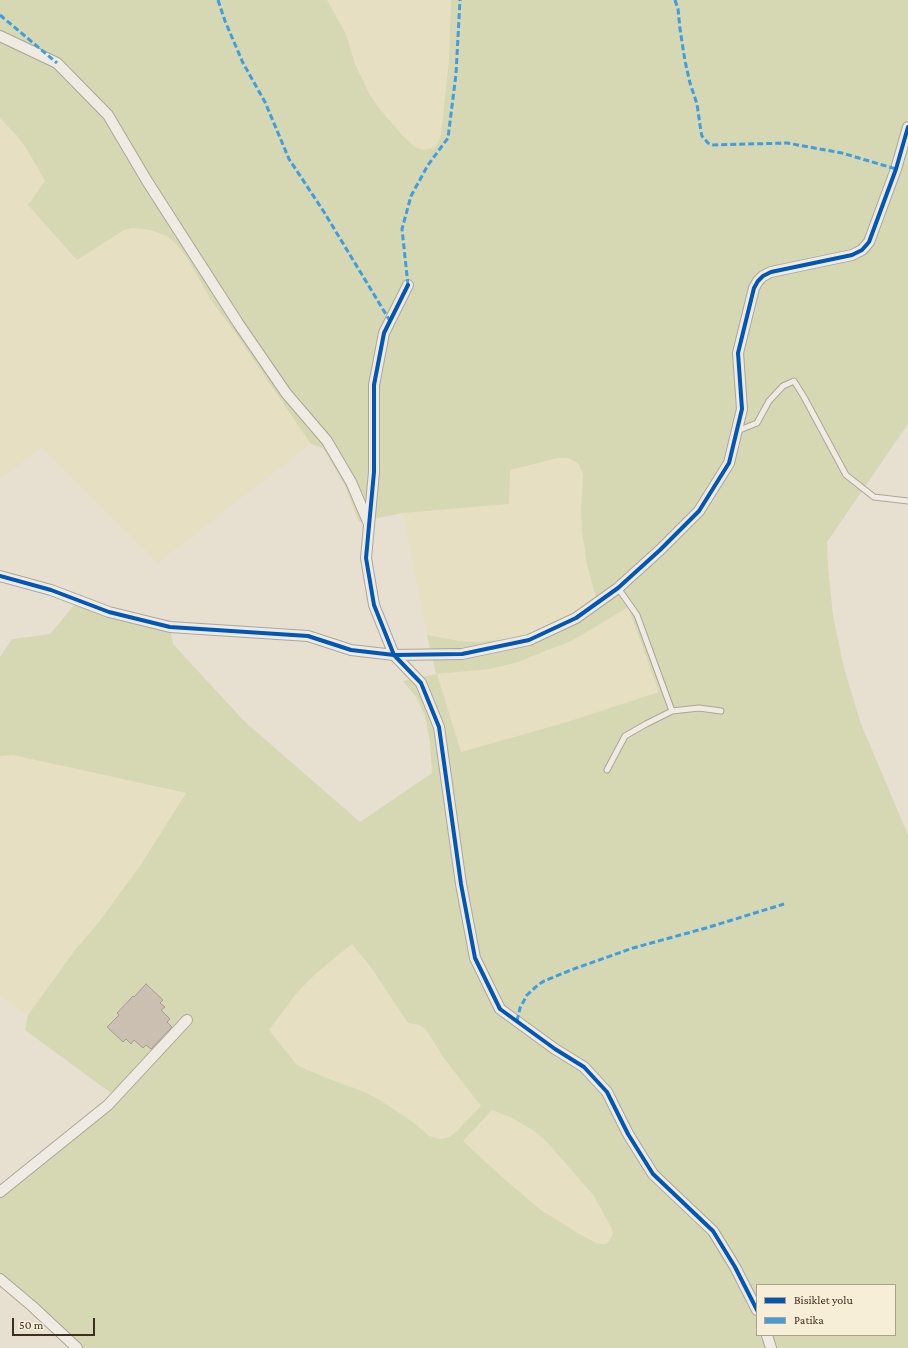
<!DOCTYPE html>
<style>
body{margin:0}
#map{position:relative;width:908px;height:1348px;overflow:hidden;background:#e7e0d1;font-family:"Crimson Pro",serif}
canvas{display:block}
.legend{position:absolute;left:756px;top:1284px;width:140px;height:52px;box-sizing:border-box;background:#f7eed8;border:1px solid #ada18e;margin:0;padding:5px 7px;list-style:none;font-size:12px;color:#3d2e20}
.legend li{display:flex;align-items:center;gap:8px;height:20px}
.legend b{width:20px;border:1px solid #ada18e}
.scale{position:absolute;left:12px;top:1318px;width:83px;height:18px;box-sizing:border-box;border:2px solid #3d2e20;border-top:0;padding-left:5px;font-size:12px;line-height:14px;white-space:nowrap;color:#3d2e20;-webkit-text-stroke:3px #f7eed8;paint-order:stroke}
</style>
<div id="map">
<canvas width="908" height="1348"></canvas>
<ul class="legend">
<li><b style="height:5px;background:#0057b8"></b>Bisiklet yolu</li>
<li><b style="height:5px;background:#3f9de0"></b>Patika</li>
</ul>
<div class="scale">50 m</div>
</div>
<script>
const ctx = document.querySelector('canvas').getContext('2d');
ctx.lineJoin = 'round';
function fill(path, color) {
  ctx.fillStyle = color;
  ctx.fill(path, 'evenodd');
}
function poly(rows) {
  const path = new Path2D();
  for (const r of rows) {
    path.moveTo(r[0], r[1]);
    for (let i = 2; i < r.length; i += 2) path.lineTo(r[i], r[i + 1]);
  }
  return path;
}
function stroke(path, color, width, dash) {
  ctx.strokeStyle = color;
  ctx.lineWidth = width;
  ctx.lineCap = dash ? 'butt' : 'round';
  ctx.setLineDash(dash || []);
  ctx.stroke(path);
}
fill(poly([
 [327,0,451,0,449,59,441,135,437,145,428,149,423,150,415,147,402,135,379,108,362,79,350,50,346,34],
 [0,118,18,137,38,166,45,181,77,260,124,230,133,228,150,230,167,236,174,242,186,256,211,300,236,334,311,444,158,563,42,448,0,479],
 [563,457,568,458,576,462,579,465,583,474,581,513,582,531,587,565,596,597,569,617,539,631,524,636,508,639,475,642,459,641,427,635,403,513,509,504,510,470],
 [628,607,659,692,567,722,461,752,436,674,490,669,527,659,553,649,590,630],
 [13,755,186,793,142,863,99,922,75,950,28,1015,0,997,0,756],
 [352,944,390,996,413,1024,426,1030,446,1061,481,1106,456,1132,449,1137,440,1139,429,1136,414,1123,380,1100,362,1091,324,1077,297,1065,269,1030,295,995,310,979,326,965],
 [492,1110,512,1118,534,1131,545,1140,567,1165,594,1196,612,1229,613,1234,609,1241,606,1244,598,1244,576,1232,541,1210,502,1177,463,1141]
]), '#e6dfc2');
fill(poly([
 [0,0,327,0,346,34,355,64,369,93,379,108,402,135,415,147,423,150,432,148,437,145,441,135,449,59,451,0,908,0,908,424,827,542,828,566,833,615,844,668,861,724,908,835,908,1348,79,1348,0,1281,0,1186,115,1096,25,1030,28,1015,75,950,99,922,142,863,186,793,13,755,0,756,0,657,12,639,50,634,81,597,105,606,169,623,173,644,244,721,360,822,432,773,430,742,425,716,416,697,403,681,436,674,427,635,459,641,475,642,508,639,524,636,539,631,569,617,596,597,587,565,582,531,581,513,583,474,579,465,576,462,568,458,558,458,510,470,509,504,403,513,359,522,345,486,323,448,311,444,236,334,211,300,186,256,174,242,167,236,150,230,133,228,124,230,77,260,28,205,45,181,28,151,18,137,0,118],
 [628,607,659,692,567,722,461,752,437,674,490,669,518,662,571,641,590,630],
 [352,944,372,969,408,1023,419,1025,426,1030,446,1061,481,1106,456,1132,449,1137,440,1139,429,1136,414,1123,380,1100,362,1091,324,1077,297,1065,269,1030,295,995,310,979,326,965],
 [492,1110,512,1118,534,1131,545,1140,567,1165,594,1196,612,1229,613,1234,609,1241,606,1244,598,1244,576,1232,541,1210,502,1177,463,1141],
 [757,1285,895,1285,895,1335,757,1335]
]), '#d6d7b3');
const building = poly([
 [146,984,163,1000,160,1003,165,1007,161,1010,170,1019,167,1022,172,1027,151,1049,146,1045,143,1048,134,1040,131,1044,126,1039,123,1042,107,1027,119,1015,117,1013,133,996,134,997,146,984]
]);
fill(building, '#cbbfb2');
stroke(building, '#a89c90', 1);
const service = poly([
 [737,431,757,423,769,401,783,386,794,381,804,397,846,475,874,497,908,501],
 [618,588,637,615,672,711],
 [607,770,625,736,646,724,672,711,699,708,721,711]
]);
const minor = poly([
 [0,36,57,63,108,115,147,181,238,323,286,393,327,441,351,482,369,524],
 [408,285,384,333,374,385,374,472,366,558,374,605,394,655,421,683,439,727,461,884,475,958,500,1009,555,1049,584,1067,607,1092,628,1134,653,1174,713,1231,735,1267,757,1310],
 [0,576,51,590,109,612,170,627,308,636,351,650,394,655,462,654,529,640,576,618,618,588,660,550,699,511,729,463,742,409,738,353,754,288,758,281,763,276,771,272,852,255,862,250,869,242,896,169,908,127],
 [0,1192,108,1105,187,1020],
 [0,1279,32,1306,77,1348],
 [767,1335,771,1348]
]);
stroke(service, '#ada599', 7);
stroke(minor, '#ada599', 12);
stroke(service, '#efebe3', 5);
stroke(minor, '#efebe3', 10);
stroke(poly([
 [218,0,225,21,243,63,265,102,289,159,324,212,390,321],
 [675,0,678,9,680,29,685,61,690,83,697,104,701,132,702,136,708,143,712,145,787,143,842,153,896,169],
 [0,15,57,63],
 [408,285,402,229,411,196,428,165,448,138,456,74,460,0],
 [517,1021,520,1008,527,995,538,985,544,981,571,970,633,948,706,928,784,904]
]), '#3f9de0', 3, [6, 3]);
stroke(poly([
 [408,285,384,333,374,385,374,472,366,558,374,605,394,655,421,683,439,727,461,884,475,958,500,1009,555,1049,584,1067,607,1092,628,1134,653,1174,713,1231,735,1267,757,1310],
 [0,576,51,590,109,612,170,627,308,636,351,650,394,655,462,654,529,640,576,618,618,588,660,550,699,511,729,463,742,409,738,353,754,288,758,281,763,276,771,272,852,255,862,250,869,242,896,169,908,127]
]), '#0057b8', 4);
</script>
